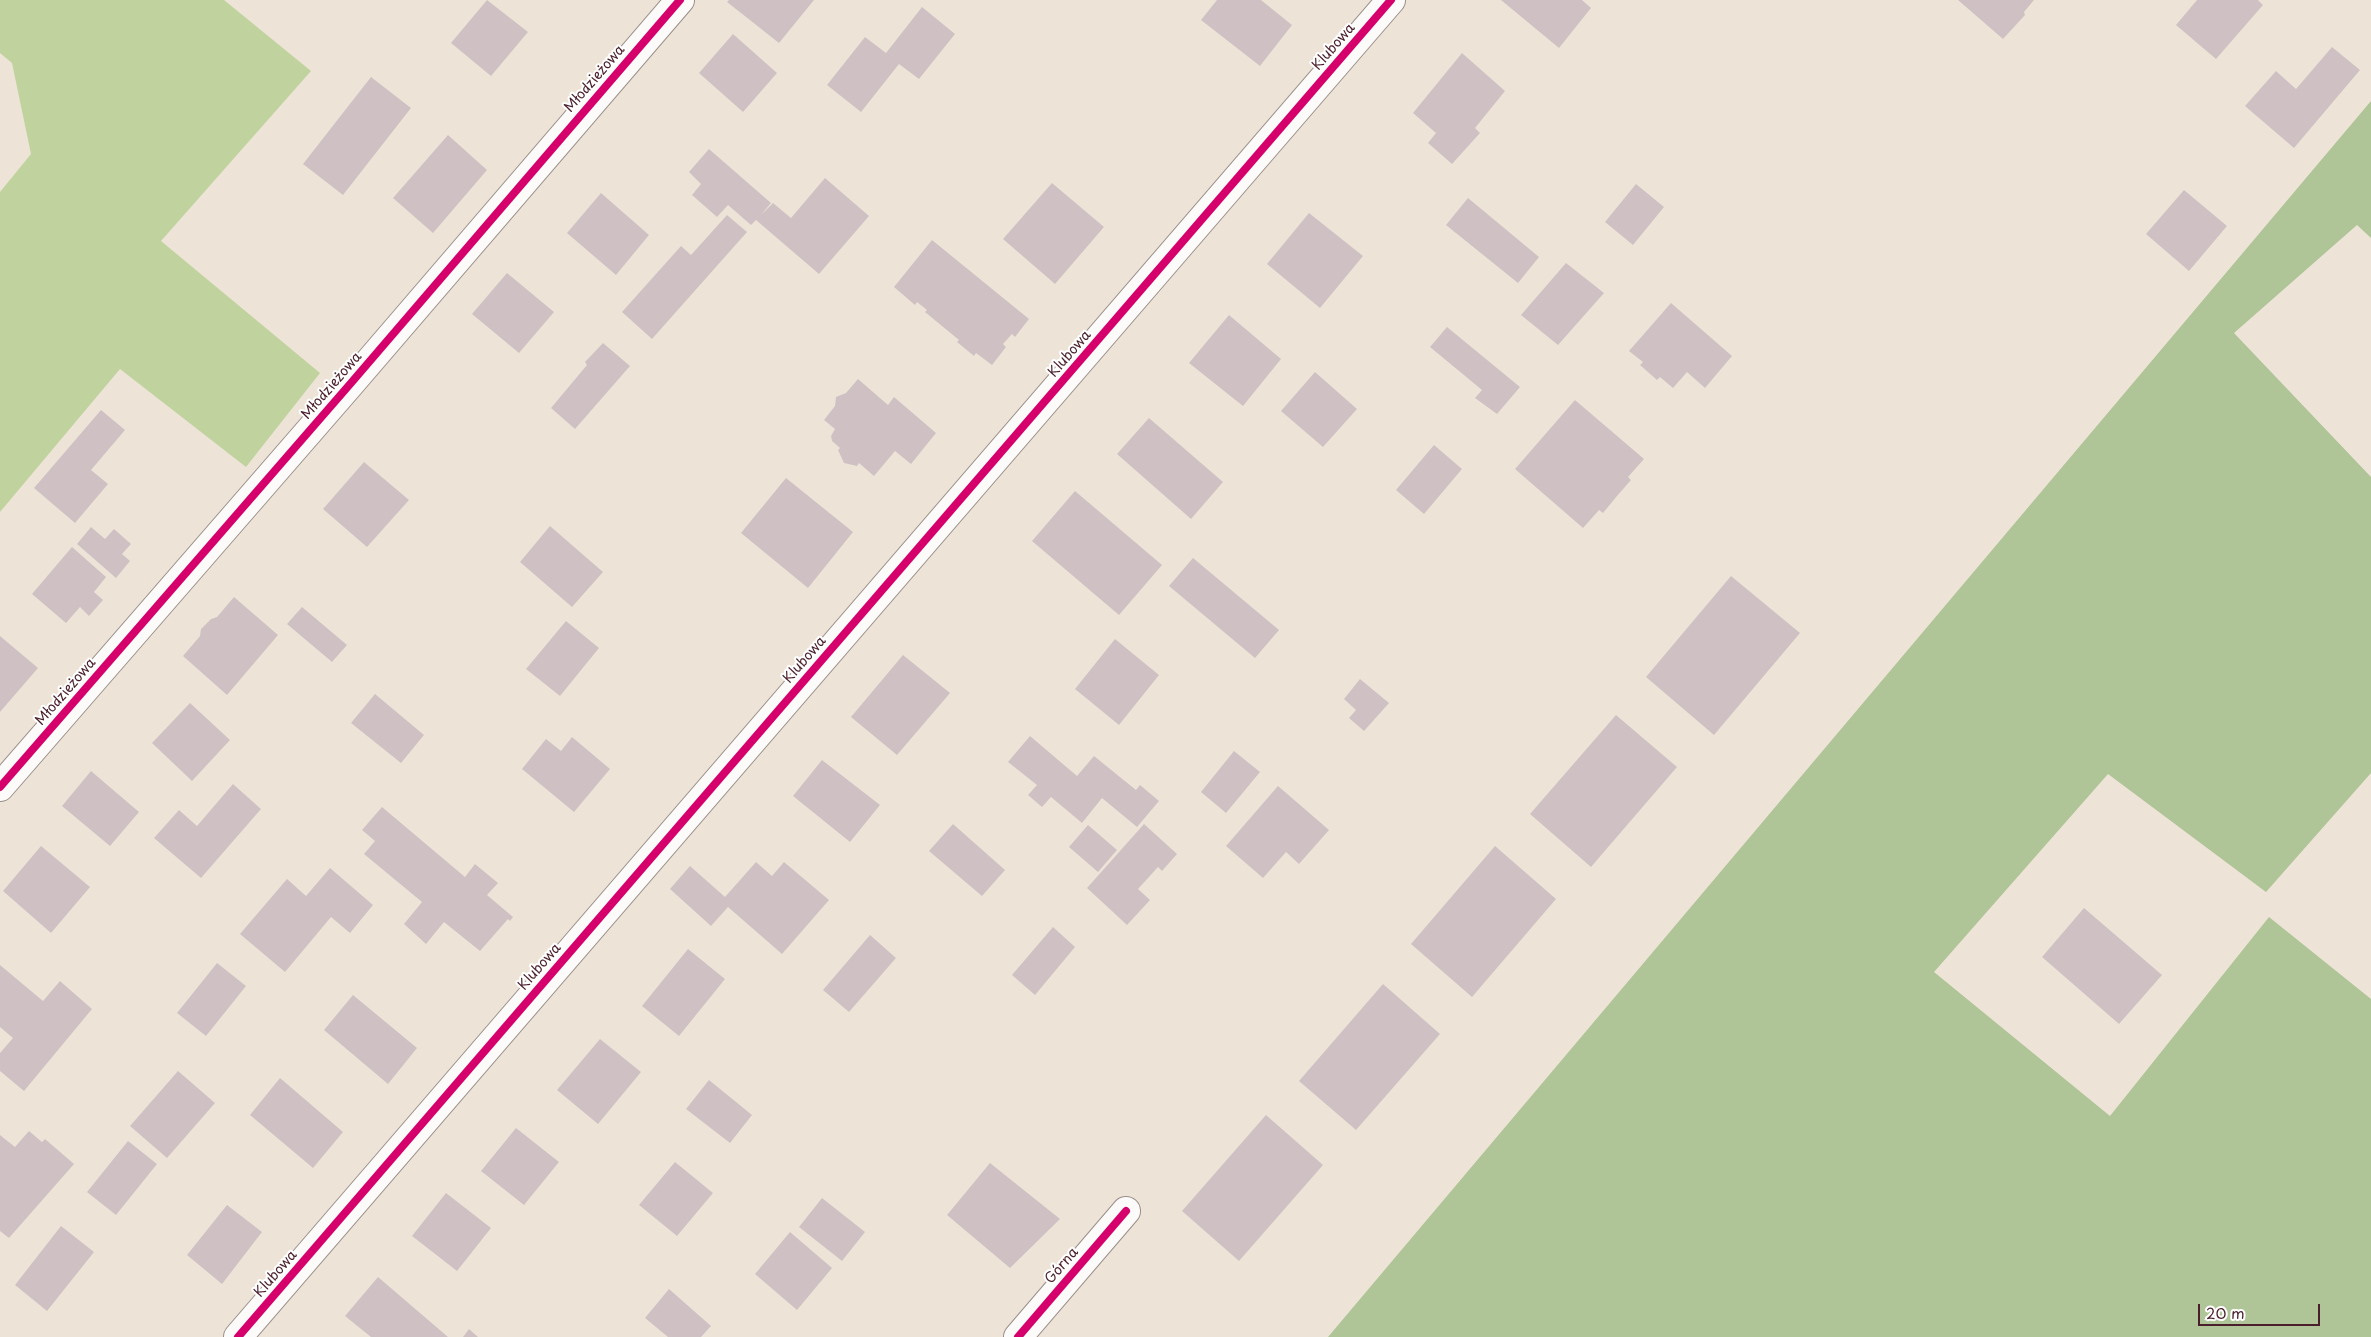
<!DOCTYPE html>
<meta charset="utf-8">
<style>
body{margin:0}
#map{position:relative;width:2371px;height:1337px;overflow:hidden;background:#ede4d7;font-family:"Playpen Sans",sans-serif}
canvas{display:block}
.scale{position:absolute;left:2198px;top:1304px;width:122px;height:22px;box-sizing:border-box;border:2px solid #4a1f2b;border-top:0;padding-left:6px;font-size:15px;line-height:18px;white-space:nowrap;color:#4a1f2b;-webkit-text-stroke:4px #fff;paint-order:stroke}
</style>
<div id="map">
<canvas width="2371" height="1337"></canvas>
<div class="scale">20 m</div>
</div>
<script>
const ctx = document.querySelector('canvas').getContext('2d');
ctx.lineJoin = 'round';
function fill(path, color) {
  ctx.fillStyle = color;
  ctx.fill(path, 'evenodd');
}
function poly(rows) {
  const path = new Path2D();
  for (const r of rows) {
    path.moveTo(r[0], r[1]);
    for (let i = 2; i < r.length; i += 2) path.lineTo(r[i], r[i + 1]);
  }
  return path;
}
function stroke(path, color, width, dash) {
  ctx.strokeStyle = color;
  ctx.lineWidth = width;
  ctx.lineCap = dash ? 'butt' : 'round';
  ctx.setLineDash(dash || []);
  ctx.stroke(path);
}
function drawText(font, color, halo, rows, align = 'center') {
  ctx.font = font + ' "Playpen Sans",sans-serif';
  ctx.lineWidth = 4;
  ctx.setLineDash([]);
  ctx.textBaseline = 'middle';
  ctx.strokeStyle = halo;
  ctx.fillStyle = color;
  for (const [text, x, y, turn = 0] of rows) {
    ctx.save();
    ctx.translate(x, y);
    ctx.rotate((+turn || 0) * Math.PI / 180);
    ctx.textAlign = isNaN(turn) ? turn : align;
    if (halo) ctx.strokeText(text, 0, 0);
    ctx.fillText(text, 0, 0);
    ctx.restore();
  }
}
fill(poly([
 [0,0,224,0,311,71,161,241,320,373,246,467,120,369,0,512,0,192,31,154,12,63,0,53]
]), '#c0d29e');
fill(poly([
 [2371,101,2371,238,2357,225,2234,333,2371,477,2371,773,2266,892,2108,774,1934,972,2110,1116,2269,917,2371,999,2371,1337,1328,1337]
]), '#afc497');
fill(poly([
 [487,0,528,32,491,76,451,43],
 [729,0,814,0,779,43,727,2],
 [1217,0,1261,0,1292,25,1260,66,1201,20],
 [1501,0,1582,0,1591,8,1559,48],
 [1958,0,2034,0,2024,12,2025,15,2003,39],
 [2197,0,2258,0,2263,5,2216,59,2176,25],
 [922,7,955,34,919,79,899,64,861,112,827,85,865,37,886,53],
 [733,34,777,73,743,112,699,73],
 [2332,47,2360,70,2294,148,2245,106,2276,71,2296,89],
 [1462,53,1505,91,1475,128,1480,133,1452,164,1428,143,1436,133,1413,113],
 [371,77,411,108,343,195,303,164],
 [448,135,487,170,433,233,393,198],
 [709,149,771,203,761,215,773,203,791,218,825,178,869,216,819,274,756,220,751,225,728,205,717,217,692,195,701,184,689,172],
 [1052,183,1104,227,1055,284,1003,239],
 [1636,184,1664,207,1633,245,1605,222],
 [2184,190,2227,226,2189,271,2146,234],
 [601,193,649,235,616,275,567,233],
 [1468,198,1539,257,1518,283,1446,225],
 [1309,213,1363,256,1320,308,1267,264],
 [727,215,747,232,652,339,622,312,681,246,691,255],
 [932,240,1029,319,1015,337,1012,334,1003,344,1006,347,992,365,976,353,974,356,957,342,959,340,925,312,927,310,917,302,915,305,894,287],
 [1566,263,1604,293,1558,345,1521,315],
 [507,273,554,312,519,353,472,314],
 [1671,303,1732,356,1705,388,1687,372,1673,388,1660,377,1657,380,1640,365,1643,362,1629,351],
 [1229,315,1281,359,1243,406,1189,363],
 [1447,327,1520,387,1497,414,1475,398,1482,390,1430,347],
 [603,343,630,366,575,429,551,408,587,365,585,362],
 [1315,372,1357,409,1323,447,1281,411],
 [858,379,888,405,894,397,936,433,911,464,895,451,874,476,859,463,857,466,844,463,838,450,840,448,832,441,831,436,835,429,824,420,835,406,836,397,846,393],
 [1575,400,1644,459,1628,477,1631,480,1617,496,1603,513,1599,510,1583,528,1515,469],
 [101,410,125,430,91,470,108,484,75,523,34,488],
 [1149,418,1223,482,1191,519,1117,454],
 [1434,445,1462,469,1424,514,1396,490],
 [364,462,409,500,367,547,323,509],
 [786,478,853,532,808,588,741,533],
 [1075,491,1162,565,1119,615,1032,541],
 [550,526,603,572,572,607,520,562],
 [91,527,105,539,114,529,131,544,122,554,130,561,116,578,77,544],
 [72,547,106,577,94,592,103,600,89,616,80,607,66,623,32,594],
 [1193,558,1279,630,1255,658,1169,586],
 [1731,576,1800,633,1714,735,1646,677],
 [234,597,278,635,227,695,183,656,200,636,201,629,211,619,217,617],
 [302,607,347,645,332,662,287,624],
 [566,621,599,648,560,696,526,669],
 [0,636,38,668,0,712],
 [1115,639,1159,675,1119,725,1075,689],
 [903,655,950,693,897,755,851,717],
 [1360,679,1389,703,1364,731,1349,718,1356,710,1344,699],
 [375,694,424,735,401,763,351,723],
 [190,703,230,740,192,781,152,743],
 [1616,715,1677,767,1591,867,1530,814],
 [1030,736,1077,776,1094,756,1136,790,1140,785,1159,801,1137,827,1102,798,1082,823,1051,797,1042,807,1028,795,1037,785,1008,762],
 [572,737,610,769,574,812,522,769,546,739,561,751],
 [1234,751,1260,772,1226,813,1201,792],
 [822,760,880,805,850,842,793,796],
 [91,771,139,812,110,846,62,806],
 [233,784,261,809,201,878,154,838,179,810,197,826],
 [1278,786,1329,830,1299,864,1286,852,1263,878,1226,846],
 [382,807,465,877,475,864,498,883,487,895,513,917,510,921,508,919,480,951,444,922,426,944,404,924,422,902,364,854,375,841,362,830],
 [953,824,1005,870,982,896,929,851],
 [1144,824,1177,854,1162,871,1158,867,1138,889,1150,900,1127,925,1087,888],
 [1088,825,1117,850,1098,872,1069,847],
 [41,846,90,887,51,933,3,891],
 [1495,846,1556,899,1472,997,1411,944],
 [756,862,772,876,784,862,829,900,782,954,728,907,711,926,670,889,690,866,725,897],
 [330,868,373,905,350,933,331,917,285,972,240,934,287,879,306,896],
 [2084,908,2162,975,2119,1024,2042,957],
 [1053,927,1075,947,1035,995,1012,975],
 [870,935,896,958,849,1012,823,990],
 [688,949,725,979,679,1036,642,1006],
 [217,963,246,986,206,1036,177,1013],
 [0,965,43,1001,60,981,92,1009,24,1091,0,1071,0,1053,13,1038,0,1027],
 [1383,984,1440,1034,1356,1130,1299,1081],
 [353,995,417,1048,388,1084,324,1030],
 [600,1039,641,1072,598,1124,557,1090],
 [178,1071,215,1103,167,1158,130,1126],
 [280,1078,343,1132,313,1168,250,1115],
 [709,1080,752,1115,730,1143,686,1109],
 [1266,1115,1323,1165,1239,1261,1182,1211],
 [516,1128,559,1162,524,1205,481,1171],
 [29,1131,42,1142,45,1139,74,1164,9,1238,0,1231,0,1135,15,1147],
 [128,1141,157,1164,116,1215,87,1192],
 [675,1162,713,1193,677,1236,639,1205],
 [990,1163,1060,1219,1010,1268,947,1215],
 [446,1193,491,1228,457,1271,412,1236],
 [822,1198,865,1232,842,1261,799,1227],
 [227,1205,262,1232,222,1284,187,1255],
 [61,1226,94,1252,47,1311,15,1285],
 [790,1232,832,1268,797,1310,755,1274],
 [378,1277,448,1337,371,1337,345,1316],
 [669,1289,711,1326,701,1337,668,1337,645,1318],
 [469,1329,478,1337,463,1337]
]), '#cfc1c3');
const street = poly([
 [0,787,351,383,680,0],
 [238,1337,1391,0],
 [1018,1337,1126,1211]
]);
stroke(street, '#9a8f8b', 30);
stroke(street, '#fcfbf9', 28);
stroke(poly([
 [0,787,351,383,680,0],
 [238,1337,1391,0],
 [1018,1337,1126,1211]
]), '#d6006c', 8);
drawText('14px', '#4a1f2b', '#fff', [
 ["Klubowa",1334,47,-49],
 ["Młodzieżowa",595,79,-49],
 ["Klubowa",1070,354,-49],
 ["Młodzieżowa",332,386,-49],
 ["Klubowa",805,660,-49],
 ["Młodzieżowa",66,692,-49],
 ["Klubowa",540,967,-49],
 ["Górna",1062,1266,-49],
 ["Klubowa",276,1274,-49]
]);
</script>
